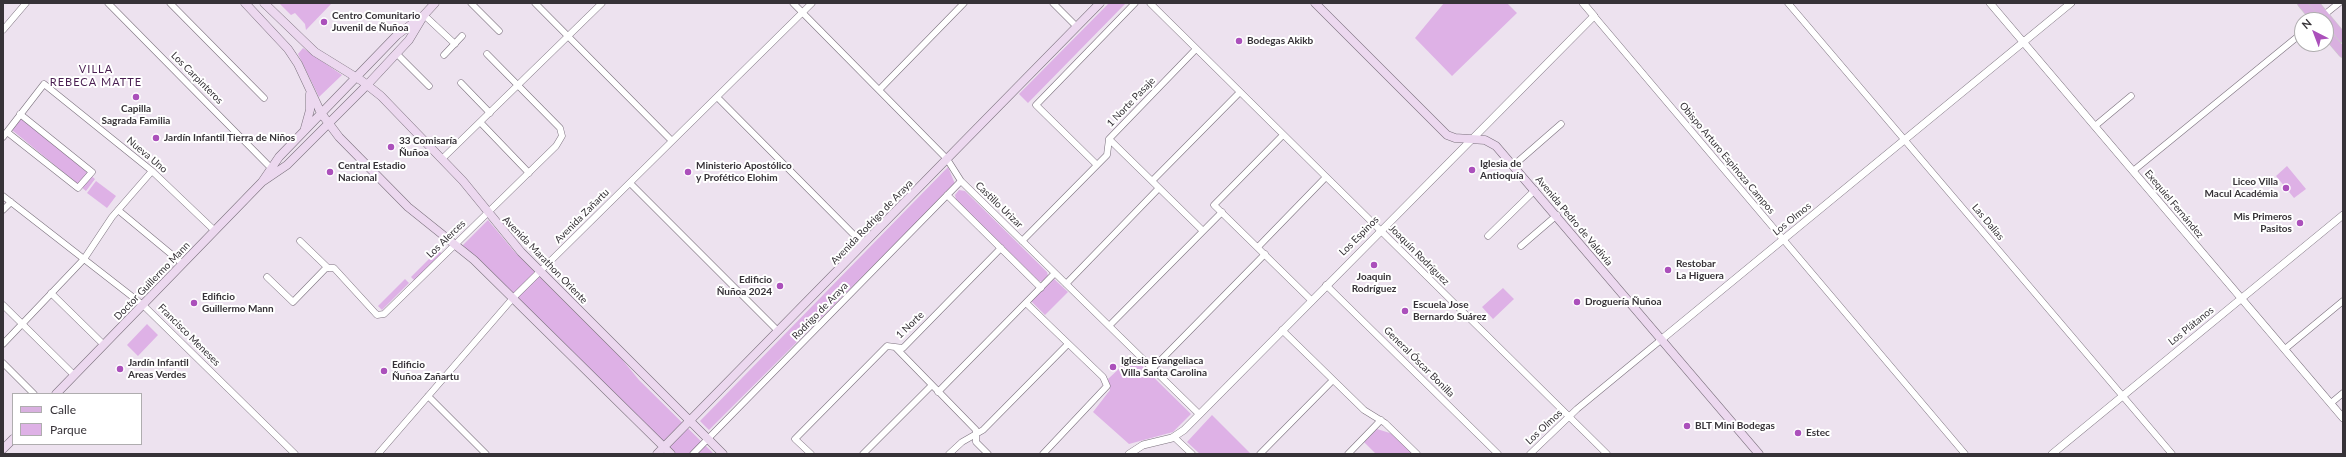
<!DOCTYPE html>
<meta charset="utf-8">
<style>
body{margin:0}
#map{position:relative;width:2346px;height:457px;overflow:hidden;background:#ede2ef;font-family:Lato,sans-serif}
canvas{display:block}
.frame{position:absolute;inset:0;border:4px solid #363237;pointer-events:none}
.legend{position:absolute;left:12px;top:393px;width:130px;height:52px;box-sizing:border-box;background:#fff;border:1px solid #afadaf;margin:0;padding:5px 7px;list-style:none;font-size:12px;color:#363237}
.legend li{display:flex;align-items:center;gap:8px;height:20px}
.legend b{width:20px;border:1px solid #afadaf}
.north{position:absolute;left:2294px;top:12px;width:40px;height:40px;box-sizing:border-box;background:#fff;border:1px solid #afadaf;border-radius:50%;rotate:318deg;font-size:11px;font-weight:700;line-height:16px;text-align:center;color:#363237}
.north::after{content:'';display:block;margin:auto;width:14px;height:18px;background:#ab50bb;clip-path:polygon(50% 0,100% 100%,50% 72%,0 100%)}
</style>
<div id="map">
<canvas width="2346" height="457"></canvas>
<div class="frame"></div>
<ul class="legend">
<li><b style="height:5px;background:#d9b0e0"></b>Calle</li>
<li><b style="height:11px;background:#deb1e6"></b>Parque</li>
</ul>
<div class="north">N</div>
</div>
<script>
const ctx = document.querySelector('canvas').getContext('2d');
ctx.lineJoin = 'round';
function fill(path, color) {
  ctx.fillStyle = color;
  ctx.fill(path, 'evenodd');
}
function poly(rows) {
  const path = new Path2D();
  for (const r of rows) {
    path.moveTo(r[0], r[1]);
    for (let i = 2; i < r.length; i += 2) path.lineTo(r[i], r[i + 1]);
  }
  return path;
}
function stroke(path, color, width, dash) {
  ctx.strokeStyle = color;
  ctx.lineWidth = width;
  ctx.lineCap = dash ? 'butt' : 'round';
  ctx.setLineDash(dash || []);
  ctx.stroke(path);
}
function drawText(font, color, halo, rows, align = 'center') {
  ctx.font = font + ' Lato,sans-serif';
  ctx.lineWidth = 4;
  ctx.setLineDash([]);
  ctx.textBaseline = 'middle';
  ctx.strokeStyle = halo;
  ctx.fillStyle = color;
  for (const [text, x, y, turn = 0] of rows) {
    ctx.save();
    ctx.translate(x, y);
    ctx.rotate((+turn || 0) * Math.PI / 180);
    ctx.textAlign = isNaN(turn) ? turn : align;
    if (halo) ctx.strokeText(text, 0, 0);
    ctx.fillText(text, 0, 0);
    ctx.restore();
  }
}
fill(poly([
 [279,3,332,3,306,30,305,24,295,13,291,15],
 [1109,3,1126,3,1028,103,1019,94],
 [1444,3,1507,3,1517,13,1452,76,1415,38],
 [303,48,342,75,319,97,298,54],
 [21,117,95,179,86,191,12,130],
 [2287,166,2306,189,2294,198,2276,176],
 [948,167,955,184,709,430,700,421],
 [96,181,116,196,107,208,87,193],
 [959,190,965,191,1047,272,1048,276,1043,282,1039,281,956,200,955,195],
 [488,220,513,250,621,358,639,380,714,454,676,454,461,247],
 [438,250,442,254,415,281,411,277],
 [405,279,409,283,382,310,378,306],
 [1054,279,1068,292,1045,315,1031,301],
 [1503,288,1514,299,1493,319,1482,307],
 [147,324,158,335,138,356,127,345],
 [1136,360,1191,414,1173,432,1129,444,1093,412,1110,390,1108,379,1123,365],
 [1212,415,1251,454,1200,454,1187,442],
 [1377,429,1393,434,1414,454,1376,454,1364,442]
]), '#deb1e6');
const minor = poly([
 [108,3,270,167],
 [170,3,264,98],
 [471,3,499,31],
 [535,3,672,141],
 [793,3,947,159,961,181,1199,414],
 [1053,3,1077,27],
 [1150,3,1607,454],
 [1788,3,2172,454],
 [424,15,455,44],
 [2324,15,2339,3],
 [1594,16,1965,454],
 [3,30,26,3],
 [397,54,429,86],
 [444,55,462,36],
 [461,83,490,113],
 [879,90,964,3],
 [717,97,863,244],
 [480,122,529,173],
 [2095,126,2131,96],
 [7,132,78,188,92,172,20,114],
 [1283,135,1214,205,1311,300],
 [3,137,44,84,152,171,215,231],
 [1109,139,1203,231],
 [442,159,602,3],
 [1097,165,1036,105,1135,3],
 [1514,165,1561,124],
 [2133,171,2302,33],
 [1152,181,1240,92],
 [630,183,778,331],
 [947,195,1041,288],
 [3,196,143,305,295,454],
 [3,210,11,202],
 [118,210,183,264],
 [1488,236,1535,190],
 [300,241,328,268],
 [1022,241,1107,155,1109,139,1196,49],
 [1521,246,1557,215],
 [1258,247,1326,177],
 [267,277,293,302,326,268,334,268,377,315,384,314,556,146,562,136,560,128,487,54],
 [1066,284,1159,188],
 [1326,285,1498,454],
 [51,293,104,345],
 [1026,303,1103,377,1107,386,1043,454],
 [3,305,74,375],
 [1109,326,1222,212],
 [1282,330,1364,410,1385,423,1417,454],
 [3,344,84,259,112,217,152,171],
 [896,348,976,430,976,442,988,454],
 [2285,349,2343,301],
 [3,363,34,394],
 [1152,369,1265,254],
 [938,392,1055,273],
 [428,396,486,454],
 [2331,403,2343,393],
 [1174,437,1192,454],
 [378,454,513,298,812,3],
 [693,454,961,181],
 [811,454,795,439,887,346,903,348,1001,248],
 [863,454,932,385],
 [949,454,962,442,983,430,1068,344],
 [1260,454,1333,380],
 [1348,454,1381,420],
 [1530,454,1577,409,1662,339]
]);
const tertiary = poly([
 [1990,3,2343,418],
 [1662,339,2071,3],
 [1129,454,1143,445,1172,438,1184,430,1594,16,1583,3],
 [2052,454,2343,215]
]);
const secondary = poly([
 [245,3,288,49,298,64,321,113,339,137,408,207,474,260,671,454],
 [264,3,315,52,362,81,381,96,463,181,521,252,723,454],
 [1315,3,1447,135,1455,138,1485,140,1496,146,1759,454],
 [305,128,310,110,310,94],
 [262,182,279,157,397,35,424,15,435,3],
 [56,394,262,182,287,165,368,84,409,40,424,15],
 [3,449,13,439],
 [657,454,1100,3]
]);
const primary = poly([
 [2302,3,2316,20],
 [2314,3,2343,38],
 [2326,33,2343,53]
]);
stroke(minor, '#7b717d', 7);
stroke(tertiary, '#7b717d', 8);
stroke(secondary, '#7b717d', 9);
stroke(primary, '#cbcacb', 10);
stroke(minor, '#fff', 6);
stroke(tertiary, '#fff', 7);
stroke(secondary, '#ecd8ef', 8);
stroke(primary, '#d9b0e0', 9);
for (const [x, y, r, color] of [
 [324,22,4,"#ab50bb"],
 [1239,41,4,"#ab50bb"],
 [136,97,4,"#ab50bb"],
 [156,138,4,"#ab50bb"],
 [391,147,4,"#ab50bb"],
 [1472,170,4,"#ab50bb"],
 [330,172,4,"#ab50bb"],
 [688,172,4,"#ab50bb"],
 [2286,188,4,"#ab50bb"],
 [2300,223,4,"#ab50bb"],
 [1374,265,4,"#ab50bb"],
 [1668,270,4,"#ab50bb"],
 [780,286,4,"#ab50bb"],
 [1577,302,4,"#ab50bb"],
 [194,303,4,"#ab50bb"],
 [1405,311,4,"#ab50bb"],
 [1113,367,4,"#ab50bb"],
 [120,369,4,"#ab50bb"],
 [384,371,4,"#ab50bb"],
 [1687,426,4,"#ab50bb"],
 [1798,433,4,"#ab50bb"]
]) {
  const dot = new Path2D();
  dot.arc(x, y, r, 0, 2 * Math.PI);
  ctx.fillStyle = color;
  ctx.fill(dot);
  stroke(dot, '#fff', 1.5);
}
drawText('bold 10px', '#363237', '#fff', [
 ["Centro Comunitario",332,16],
 ["Juvenil de Ñuñoa",332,28],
 ["Bodegas Akikb",1247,41],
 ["Capilla",136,109,"center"],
 ["Sagrada Familia",136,121,"center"],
 ["Jardín Infantil Tierra de Niños",164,138],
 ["33 Comisaría",399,141],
 ["Ñuñoa",399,153],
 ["Iglesia de",1480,164],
 ["Antioquía",1480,176],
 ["Central Estadio",338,166],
 ["Nacional",338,178],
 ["Ministerio Apostólico",696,166],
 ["y Profético Elohim",696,178],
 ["Liceo Villa",2278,182,"right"],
 ["Macul Académia",2278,194,"right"],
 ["Mis Primeros",2292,217,"right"],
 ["Pasitos",2292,229,"right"],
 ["Restobar",1676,264],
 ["La Higuera",1676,276],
 ["Joaquin",1374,277,"center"],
 ["Rodríguez",1374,289,"center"],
 ["Edificio",772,280,"right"],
 ["Ñuñoa 2024",772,292,"right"],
 ["Edificio",202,297],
 ["Guillermo Mann",202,309],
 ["Droguería Ñuñoa",1585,302],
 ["Escuela Jose",1413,305],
 ["Bernardo Suárez",1413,317],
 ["Iglesia Evangeliaca",1121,361],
 ["Villa Santa Carolina",1121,373],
 ["Jardín Infantil",128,363],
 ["Areas Verdes",128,375],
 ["Edificio",392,365],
 ["Ñuñoa Zañartu",392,377],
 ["BLT Mini Bodegas",1695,426],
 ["Estec",1806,433]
], 'left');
drawText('10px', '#363237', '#fff', [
 ["Los Carpinteros",197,78,45],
 ["1 Norte Pasaje",1131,102,-46],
 ["Nueva Uno",147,155,40],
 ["Obispo Arturo Espinoza Campos",1727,158,50],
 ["Exequiel Fernández",2174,204,50],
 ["Castillo Urizar",999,205,44],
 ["Avenida Zañartu",582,216,-45],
 ["Los Olmos",1792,219,-39],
 ["Avenida Pedro de Valdivia",1574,221,50],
 ["Avenida Rodrigo de Araya",872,222,-46],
 ["Las Dalias",1988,222,50],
 ["Los Espinos",1359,236,-45],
 ["Los Alerces",446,239,-44],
 ["Joaquín Rodríguez",1419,255,45],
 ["Avenida Marathon Oriente",545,260,46],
 ["Doctor Guillermo Mann",152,281,-46],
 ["Rodrigo de Araya",820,311,-46],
 ["1 Norte",910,325,-44],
 ["Los Plátanos",2191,326,-39],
 ["Francisco Meneses",189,335,45],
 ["General Óscar Bonilla",1419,362,45],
 ["Los Olmos",1544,427,-43]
]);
ctx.letterSpacing = '1px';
drawText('11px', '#4a1f52', '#fff', [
 ["VILLA",96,69],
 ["REBECA MATTE",96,82]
]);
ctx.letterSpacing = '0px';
</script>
